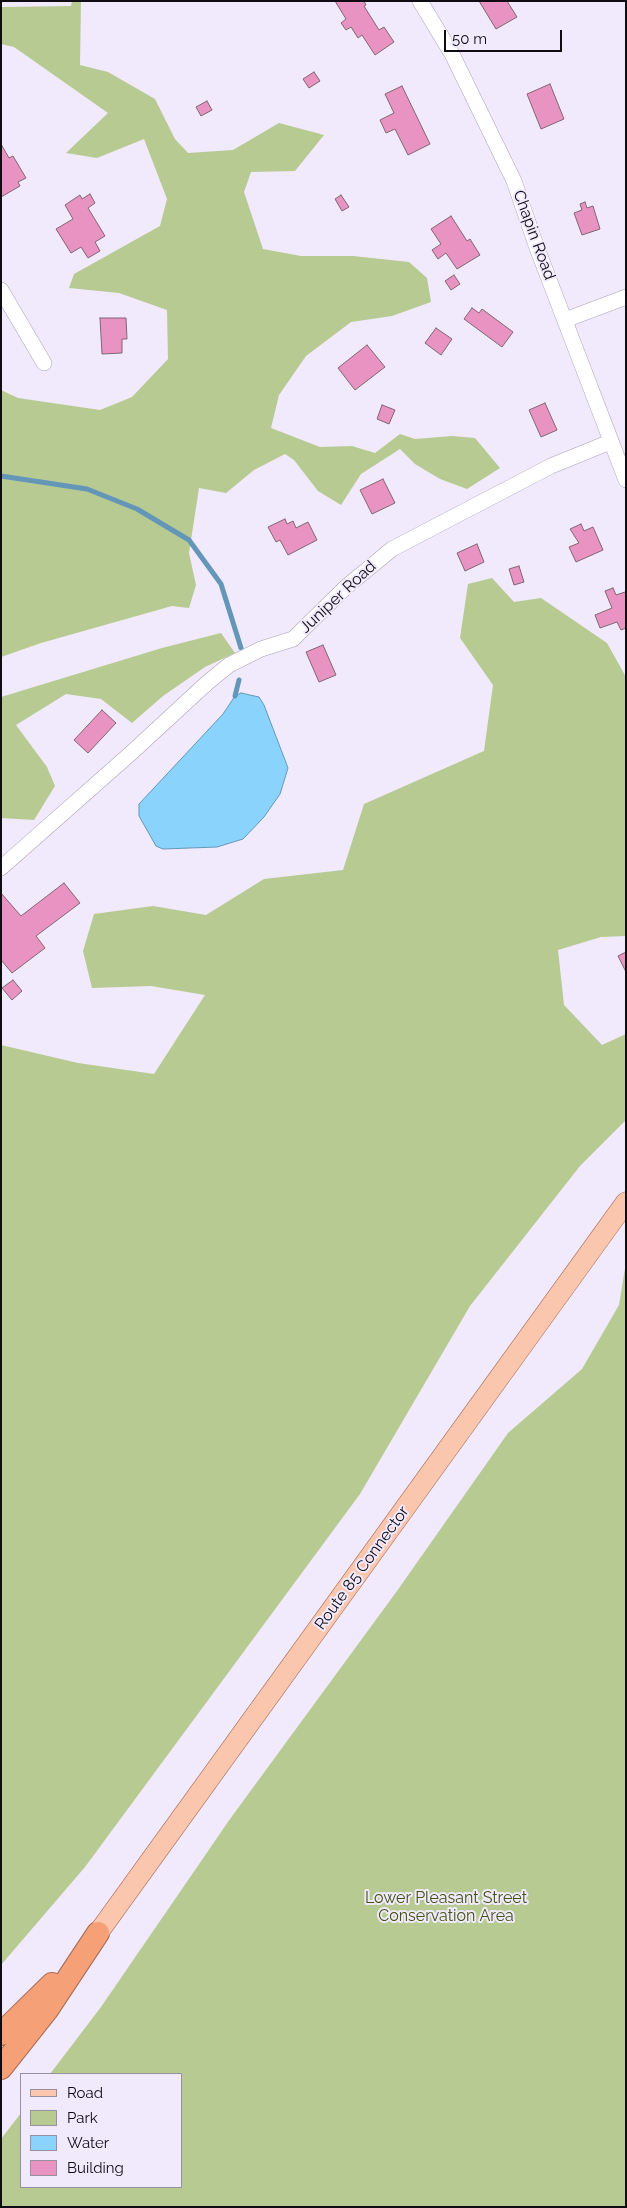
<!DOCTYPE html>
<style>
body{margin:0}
#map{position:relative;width:627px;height:2208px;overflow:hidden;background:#f1e9fc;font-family:Raleway,sans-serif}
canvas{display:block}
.frame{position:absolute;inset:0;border:2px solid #0f0c13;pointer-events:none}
.legend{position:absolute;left:20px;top:2073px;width:162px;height:115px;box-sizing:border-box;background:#f1e9fc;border:1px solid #97919f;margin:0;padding:6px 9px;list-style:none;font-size:15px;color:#0f0c13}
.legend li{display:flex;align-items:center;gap:10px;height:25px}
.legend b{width:25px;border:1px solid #97919f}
.scale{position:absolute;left:444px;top:30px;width:118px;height:22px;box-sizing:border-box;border:2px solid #0f0c13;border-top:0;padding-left:6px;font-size:15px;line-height:18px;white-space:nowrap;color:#0f0c13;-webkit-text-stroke:4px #f1e9fc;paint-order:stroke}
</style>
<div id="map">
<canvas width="627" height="2208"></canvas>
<div class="frame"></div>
<ul class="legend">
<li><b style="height:6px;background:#fac6ae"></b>Road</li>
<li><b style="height:14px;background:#b6ca92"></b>Park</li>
<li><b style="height:14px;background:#89d3fd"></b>Water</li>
<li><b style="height:14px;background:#e993c2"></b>Building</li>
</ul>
<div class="scale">50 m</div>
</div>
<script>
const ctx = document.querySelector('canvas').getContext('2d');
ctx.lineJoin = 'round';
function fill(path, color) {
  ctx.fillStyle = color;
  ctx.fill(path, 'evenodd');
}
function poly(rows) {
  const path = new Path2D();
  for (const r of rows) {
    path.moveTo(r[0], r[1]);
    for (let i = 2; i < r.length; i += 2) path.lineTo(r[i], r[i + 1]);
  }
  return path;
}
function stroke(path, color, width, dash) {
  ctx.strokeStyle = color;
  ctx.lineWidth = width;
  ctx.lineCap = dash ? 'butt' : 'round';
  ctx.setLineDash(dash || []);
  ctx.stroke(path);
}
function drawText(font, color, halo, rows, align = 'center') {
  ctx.font = font + ' Raleway,sans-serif';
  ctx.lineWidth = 4;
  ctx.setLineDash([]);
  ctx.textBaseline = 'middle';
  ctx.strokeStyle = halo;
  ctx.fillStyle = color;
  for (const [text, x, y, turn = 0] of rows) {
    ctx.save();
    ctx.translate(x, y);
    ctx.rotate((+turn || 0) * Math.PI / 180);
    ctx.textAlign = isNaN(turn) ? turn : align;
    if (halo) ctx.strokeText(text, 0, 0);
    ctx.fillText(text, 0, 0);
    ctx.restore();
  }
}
fill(poly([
 [72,1,81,1,80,65,108,72,155,99,175,139,188,153,233,150,279,123,324,135,295,171,251,172,244,192,263,249,301,256,353,256,409,262,427,278,431,302,392,316,351,322,306,356,279,395,271,428,320,447,352,446,375,453,400,434,415,439,452,436,475,438,500,468,467,489,440,479,415,464,400,449,361,474,341,505,318,491,294,460,285,454,254,470,226,493,199,488,189,553,196,585,189,608,172,606,41,643,1,657,1,390,18,398,100,410,132,397,168,359,167,310,119,293,69,288,74,274,160,226,167,199,144,139,97,158,66,153,108,113,14,47,1,44,1,7,71,6],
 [492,578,514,602,541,598,607,643,626,677,626,936,601,937,558,950,564,1005,602,1045,626,1034,626,1120,580,1166,470,1306,360,1494,85,1867,1,1965,1,1045,78,1063,154,1074,205,995,151,986,92,988,83,951,94,914,153,906,206,915,264,879,343,870,364,804,484,751,493,685,460,638,468,584],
 [221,633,235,653,205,667,163,696,132,723,101,699,66,694,16,725,47,767,55,786,34,820,1,818,1,697,162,648],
 [626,1262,626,2207,1,2207,1,2139,21,2113,21,2187,181,2187,181,2074,50,2074,101,2007,230,1819,397,1591,508,1433,582,1369,619,1305]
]), '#b6ca92');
const water = poly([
 [241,693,259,697,264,705,288,768,280,794,264,817,243,839,217,847,163,849,156,846,139,816,139,804,223,714,235,696,241,693]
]);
fill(water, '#89d3fd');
stroke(water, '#6497b7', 1);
stroke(poly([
 [1,476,87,489,137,509,189,540,221,584,241,648],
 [235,696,239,680]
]), '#6497b7', 5);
const building = poly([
 [335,1,364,1,366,5,364,6,379,30,384,27,394,42,375,55,362,35,358,38,351,27,346,30,341,23,346,19,335,1],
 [479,1,507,1,517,17,496,29,479,1],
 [314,72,320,81,309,88,303,79,314,72],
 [550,84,564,119,541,129,527,94,550,84],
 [402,86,430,144,408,155,395,129,386,133,380,120,394,113,385,94,402,86],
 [207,101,212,110,201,116,196,107,207,101],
 [1,144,9,158,13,156,26,178,18,182,20,186,1,197,1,144],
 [90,194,95,203,88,208,105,236,95,242,100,251,88,258,81,247,71,253,56,229,73,219,65,205,80,195,82,199,90,194],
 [341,195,349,207,342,211,335,199,341,195],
 [585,202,587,208,593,206,600,229,582,235,574,213,582,210,580,204,585,202],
 [451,216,467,241,470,239,480,255,457,269,446,253,438,259,432,250,441,244,431,229,451,216],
 [454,275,460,284,451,290,445,281,454,275],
 [472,308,479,313,482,309,513,332,502,347,464,319,472,308],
 [100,318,126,318,127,339,122,339,122,353,102,354,100,318],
 [436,328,452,339,441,355,425,343,436,328],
 [367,345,385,367,355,390,338,368,367,345],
 [545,403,557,430,541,437,529,410,545,403],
 [382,405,395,410,389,424,377,419,382,405],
 [383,479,395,503,372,514,360,490,383,479],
 [285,519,287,524,293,521,296,528,308,522,317,540,288,555,280,540,276,542,268,527,285,519],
 [581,524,584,531,593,527,603,550,576,562,569,547,579,543,570,529,581,524],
 [477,544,484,562,465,571,457,553,477,544],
 [519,566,524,582,514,585,509,569,519,566],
 [613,588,616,595,625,592,626,595,626,628,621,630,617,622,600,628,595,615,612,608,605,591,613,588],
 [323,645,336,675,319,682,306,652,323,645],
 [102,710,116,723,88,753,74,740,102,710],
 [64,883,80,903,36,936,45,948,12,973,1,960,1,893,21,916,64,883],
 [626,952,626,972,618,956,626,952],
 [13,980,22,991,12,1000,2,988,13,980]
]);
fill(building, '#e993c2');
stroke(building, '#7e6772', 1);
const minor = poly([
 [420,1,452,54,514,181,537,248,626,480],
 [1,290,44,363],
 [565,320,626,297],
 [1,868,130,754,207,683,229,665,261,649,293,639,346,587,392,549,551,466,610,442]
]);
const major = poly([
 [98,1933,626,1202]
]);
const highway = poly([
 [1,2034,52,1984],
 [1,2068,47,2010,98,1933]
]);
stroke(minor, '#aba1b7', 16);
stroke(major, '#a56c55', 21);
stroke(highway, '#a56c55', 24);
stroke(minor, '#fff', 15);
stroke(major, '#fac6ae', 20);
stroke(highway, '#f6a078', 22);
drawText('16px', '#0f0c13', '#f1e9fc', [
 ["Chapin Road",534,235,70],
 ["Juniper Road",338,597,-43],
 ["Route 85 Connector",362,1568,-54]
]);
drawText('16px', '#3f5213', '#f1e9fc', [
 ["Lower Pleasant Street",446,1898],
 ["Conservation Area",446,1916]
]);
</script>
